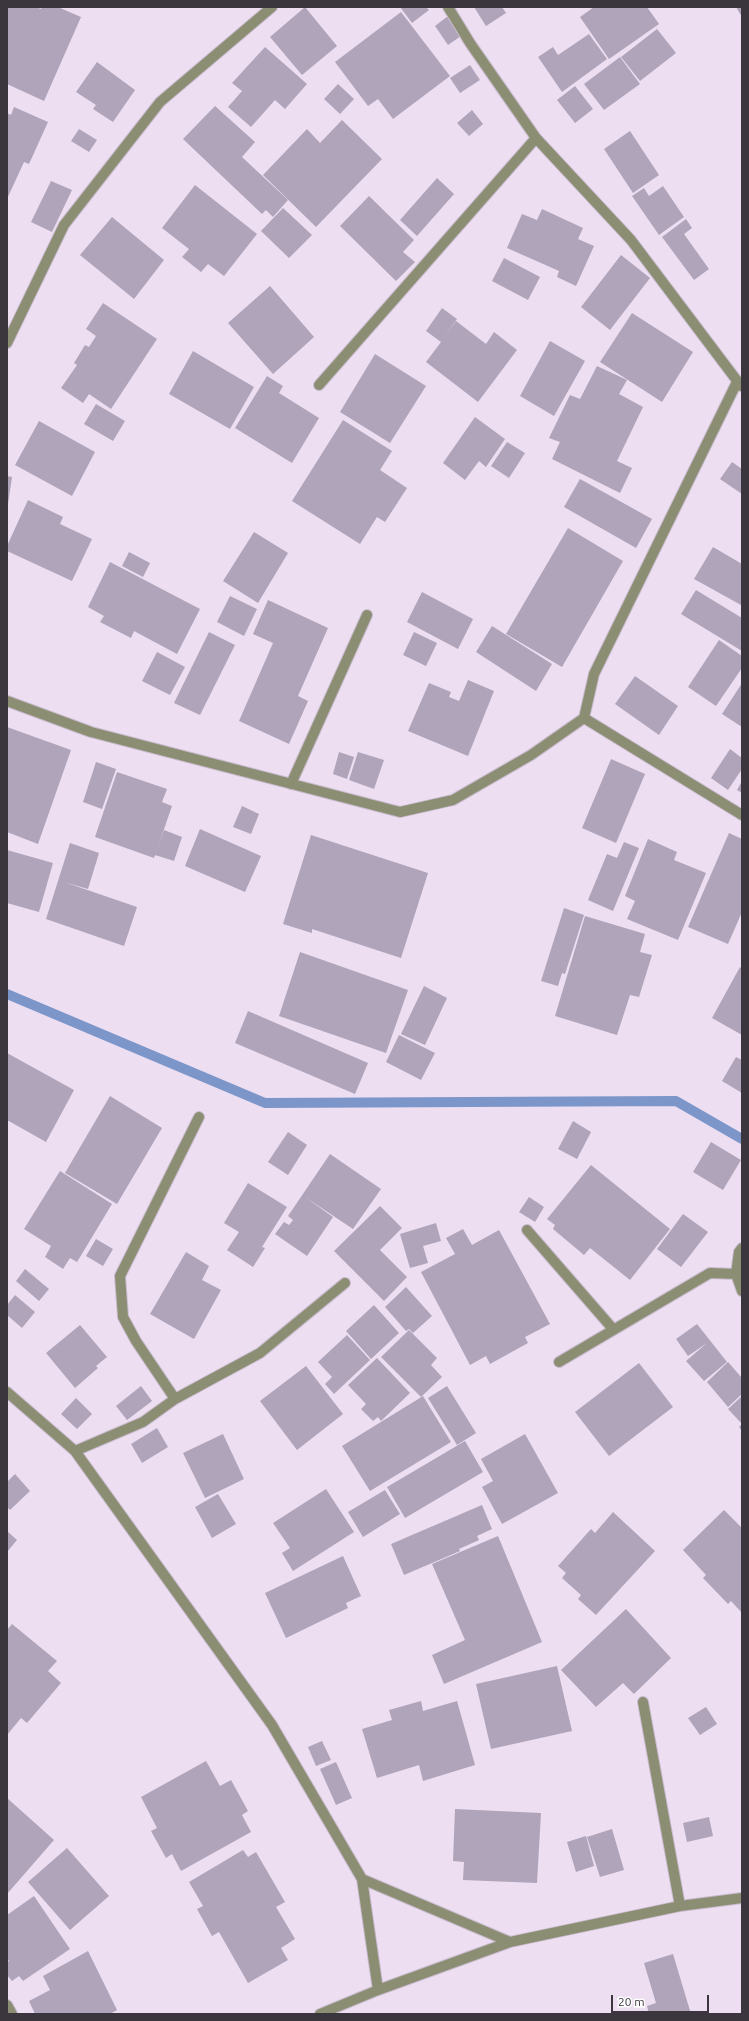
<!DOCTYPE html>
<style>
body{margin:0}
#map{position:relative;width:749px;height:2021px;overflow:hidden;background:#eddef2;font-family:Ubuntu,sans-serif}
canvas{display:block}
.frame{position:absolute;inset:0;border:8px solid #3b353e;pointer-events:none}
.scale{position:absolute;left:611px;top:1995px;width:98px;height:18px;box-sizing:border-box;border:2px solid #3b353e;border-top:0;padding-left:5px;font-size:12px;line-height:14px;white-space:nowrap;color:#3b353e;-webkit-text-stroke:3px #fff;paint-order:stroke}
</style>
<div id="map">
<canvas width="749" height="2021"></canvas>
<div class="frame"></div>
<div class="scale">20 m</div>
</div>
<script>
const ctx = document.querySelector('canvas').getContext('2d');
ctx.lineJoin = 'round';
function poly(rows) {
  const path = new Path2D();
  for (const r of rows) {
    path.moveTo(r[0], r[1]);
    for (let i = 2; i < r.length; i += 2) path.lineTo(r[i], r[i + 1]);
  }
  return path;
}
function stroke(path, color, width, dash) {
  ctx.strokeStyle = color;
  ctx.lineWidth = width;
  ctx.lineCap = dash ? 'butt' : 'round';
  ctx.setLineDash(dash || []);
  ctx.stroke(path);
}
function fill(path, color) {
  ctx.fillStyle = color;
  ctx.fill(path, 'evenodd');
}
stroke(poly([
 [7,994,265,1103,676,1101,742,1139]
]), '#7c96ca', 10);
fill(poly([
 [7,7,36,7,41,9,42,7,58,7,81,17,44,101,7,84],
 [305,7,337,46,302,75,270,37],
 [400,7,426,7,429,10,412,23],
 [474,7,502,7,506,13,486,26],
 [594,7,647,7,659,24,609,59,580,17],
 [736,7,742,7,742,17],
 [401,12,450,76,393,119,378,99,368,106,335,62],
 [448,16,461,36,448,45,435,26],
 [657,29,676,53,640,81,621,57],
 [589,34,607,59,562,92,538,57,553,47,558,55],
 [265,47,307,84,285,109,275,100,251,127,228,107,242,91,232,83],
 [620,57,640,84,604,110,584,84],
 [97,62,135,90,113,122,93,109,96,105,76,92],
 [470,65,480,80,460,93,450,78],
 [338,84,354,99,340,114,324,99],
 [575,86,593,109,575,123,557,100],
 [215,106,255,142,242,157,288,200,273,217,266,210,262,214,183,139],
 [14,107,48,122,29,164,24,162,7,199,7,113,11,115],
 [472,110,483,124,469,136,457,123],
 [342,120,382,159,316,227,263,175,307,129,320,143],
 [79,129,97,140,89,152,71,141],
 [630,131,659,175,633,193,604,149],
 [437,178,454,194,417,236,400,220],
 [51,181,72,190,52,232,31,222],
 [195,185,257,234,224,276,208,264,201,272,182,257,189,249,162,228],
 [663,186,684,217,659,235,632,196,644,188,649,196],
 [369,196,414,240,403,252,415,262,396,281,340,226],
 [283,208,312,235,289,258,261,231],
 [542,209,583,228,578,239,594,246,576,286,557,277,559,271,507,248,522,214,537,220],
 [112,217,164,260,134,299,80,255],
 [686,219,692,228,684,234,709,269,694,280,662,237],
 [621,255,650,278,610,330,581,307],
 [504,258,540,277,528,300,492,281],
 [270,286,314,337,273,374,228,323],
 [103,303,157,339,111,409,89,394,83,403,61,388,77,365,74,363,85,345,89,347,96,336,86,329],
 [442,308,457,319,442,340,456,321,486,344,494,332,517,350,478,402,426,362,441,342,426,331],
 [632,313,693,352,662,402,600,362],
 [550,341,585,361,554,416,520,396],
 [193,351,254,387,230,429,169,394],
 [375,354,426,386,390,443,340,412],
 [597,366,627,380,619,394,643,407,617,461,632,468,620,493,552,459,560,442,549,438,570,395,580,399],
 [267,376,283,386,279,393,319,418,292,463,235,428],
 [96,404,125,421,113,441,84,424],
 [475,417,505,439,486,467,479,461,465,480,443,463],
 [343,420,392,451,380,470,407,488,385,522,377,517,360,544,292,501],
 [39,421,95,452,72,496,15,465],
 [507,442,525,453,509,478,491,466],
 [732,462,742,469,742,494,720,479],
 [7,476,12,477,8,504,7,504],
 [580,479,652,519,636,548,564,507],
 [28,500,63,517,60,524,92,539,72,581,7,551,7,546],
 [568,528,623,561,562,667,506,634],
 [254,532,288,553,258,603,223,581],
 [713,547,742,564,741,605,694,579],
 [129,552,150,563,143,577,122,566],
 [110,562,200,609,177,654,134,631,131,638,100,622,104,616,88,607],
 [696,590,742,618,742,651,681,614],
 [422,592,473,619,458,649,407,622],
 [230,596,257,609,244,636,217,622],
 [268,600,328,628,298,696,308,701,289,744,239,721,273,643,253,634],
 [492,626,552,664,536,691,476,652],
 [209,632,235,645,200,715,174,703],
 [414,632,437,643,426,666,403,655],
 [719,640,742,656,742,668,716,706,688,687],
 [157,652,185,667,170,695,142,681],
 [635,676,678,706,659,735,615,704],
 [468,680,494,691,468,756,408,731,429,683,451,692,449,697,459,701],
 [742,683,742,727,722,714],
 [7,727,71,750,38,844,7,832],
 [730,749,742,758,742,769,728,790,711,778],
 [339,752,354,757,347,779,333,774],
 [358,752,384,760,374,789,349,780],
 [611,759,645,774,616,843,582,828],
 [96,762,116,769,102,809,83,802],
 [117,772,167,789,162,802,172,806,154,858,95,837],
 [742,781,742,793,737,790],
 [242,806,259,814,251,834,233,827],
 [200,829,261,856,245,892,185,866],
 [164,830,182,837,174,861,155,855],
 [729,833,742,839,742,912,728,944,688,927],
 [311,835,428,873,401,958,312,929,312,933,283,924],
 [648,839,677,852,674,860,706,873,678,940,627,919,635,901,625,896],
 [624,842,639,848,613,911,588,900,607,854,617,858],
 [70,843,99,853,88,889,64,882,137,907,124,946,46,919],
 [7,850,53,863,39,912,7,903],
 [564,908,584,915,565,974,562,973,558,986,541,981],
 [585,916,645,934,640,952,652,955,639,997,630,995,617,1035,555,1016],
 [300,952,408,990,386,1053,279,1016],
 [740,967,742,969,742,1035,712,1018],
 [424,986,447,998,425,1045,401,1034],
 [248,1011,368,1063,355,1094,235,1043],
 [399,1035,435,1053,421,1080,386,1062],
 [7,1053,74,1090,46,1142,7,1120],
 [736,1057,742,1060,742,1093,722,1081],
 [110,1096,162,1128,117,1204,65,1173],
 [573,1121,591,1132,577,1159,558,1149],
 [288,1132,307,1145,288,1175,268,1162],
 [711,1142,741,1160,723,1190,693,1172],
 [330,1154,381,1189,353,1229,305,1197,333,1217,307,1256,275,1234,284,1222,289,1225,293,1220,288,1216],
 [591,1165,670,1229,630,1280,590,1248,584,1255,553,1229,555,1225,547,1219],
 [60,1171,112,1204,77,1262,70,1258,63,1269,45,1257,51,1246,24,1229],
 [248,1183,287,1207,262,1247,265,1248,253,1267,227,1250,239,1232,224,1223],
 [529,1197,544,1207,535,1222,519,1212],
 [380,1206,402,1228,380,1250,407,1277,384,1301,334,1251],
 [683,1214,708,1232,681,1267,657,1249],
 [436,1223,441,1241,423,1246,428,1263,410,1268,400,1234],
 [463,1229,472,1245,499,1230,550,1324,525,1337,528,1343,490,1364,486,1356,470,1365,421,1272,455,1254,446,1238],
 [96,1239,113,1249,103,1266,86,1256],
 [186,1252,209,1266,202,1280,221,1290,194,1339,150,1314],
 [25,1269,49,1289,39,1301,16,1281],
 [406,1287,432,1316,413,1333,409,1329,406,1331,385,1307],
 [15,1295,35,1312,22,1328,7,1315,7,1305],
 [374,1305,399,1333,371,1359,346,1331],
 [697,1324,727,1362,704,1381,686,1361,707,1343,688,1356,676,1339],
 [80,1325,107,1357,96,1366,98,1368,75,1388,46,1353],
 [409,1330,437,1358,431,1365,442,1377,421,1397,381,1357],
 [347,1335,370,1360,334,1394,325,1384,332,1377,318,1362],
 [377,1358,410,1393,381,1421,378,1417,373,1421,361,1409,366,1404,348,1385],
 [728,1362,742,1378,742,1394,728,1407,707,1382],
 [639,1363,673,1407,609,1456,575,1412],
 [306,1366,343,1414,297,1450,260,1401],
 [141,1386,152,1401,127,1420,116,1406],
 [447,1386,476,1433,457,1445,428,1398],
 [423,1396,451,1442,370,1491,342,1446],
 [742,1396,742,1431,739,1427,742,1424,728,1409],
 [76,1398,92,1414,77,1429,61,1414],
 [157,1428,168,1447,142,1463,131,1444],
 [223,1434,244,1479,205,1498,183,1453],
 [525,1434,558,1493,502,1524,482,1487,493,1481,481,1459],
 [465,1441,483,1472,405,1518,387,1487],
 [15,1474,30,1491,10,1510,7,1507,7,1482],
 [326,1489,354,1532,293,1571,282,1553,290,1548,273,1523],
 [385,1490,400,1514,363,1537,348,1512],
 [218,1494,236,1524,212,1538,195,1507],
 [482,1505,492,1529,477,1536,479,1540,459,1549,460,1551,404,1575,391,1544],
 [724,1510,742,1528,742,1613,731,1601,728,1604,703,1578,706,1575,683,1550],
 [613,1512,655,1551,596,1615,578,1599,581,1595,562,1578,566,1573,558,1566,591,1529,595,1533],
 [7,1531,17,1540,7,1552],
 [498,1536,542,1642,444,1684,432,1655,465,1640,432,1564],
 [343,1556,361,1596,346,1603,348,1608,286,1638,265,1593],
 [626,1609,671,1658,634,1694,623,1683,596,1707,561,1670],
 [12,1624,57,1661,48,1671,61,1683,27,1723,21,1718,7,1735,7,1630],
 [557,1666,572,1731,491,1749,476,1684],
 [421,1701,423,1711,457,1701,475,1765,423,1781,419,1765,377,1778,362,1729,392,1720,389,1710],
 [706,1707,717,1724,700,1735,688,1718],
 [322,1741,331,1760,316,1766,308,1747],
 [206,1761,220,1786,231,1780,248,1811,242,1815,251,1832,181,1871,172,1854,166,1858,151,1831,157,1828,141,1797],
 [336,1762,352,1798,336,1805,320,1769],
 [7,1798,54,1840,7,1894],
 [455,1809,541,1813,537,1883,463,1880,464,1862,453,1861],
 [709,1817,713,1836,687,1842,683,1823],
 [612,1829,624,1870,600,1877,587,1837],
 [586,1836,594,1866,576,1872,567,1842],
 [67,1848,109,1896,70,1930,28,1882],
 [243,1850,248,1857,256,1852,285,1902,276,1907,295,1939,281,1948,288,1960,248,1983,219,1932,212,1936,197,1909,203,1906,189,1882],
 [34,1896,70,1949,23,1981,19,1976,12,1981,7,1975,7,1962,9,1961,7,1958,7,1915],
 [88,1951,117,2010,110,2014,35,2014,29,2001,50,1990,43,1976],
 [673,1954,691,2014,649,2014,647,2006,656,2003,644,1963]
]), '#afa4b9');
const minor = poly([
 [448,7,470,43,536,138,631,240,741,386],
 [7,343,64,225,160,102,272,7],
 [319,385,536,138],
 [7,701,91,732,400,812,453,800,531,755,584,718,594,674,737,382],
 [584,718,742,815],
 [291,784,367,615],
 [527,1230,613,1329],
 [742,1248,739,1252,736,1274,742,1291],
 [559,1362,710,1273,736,1274],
 [7,1392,75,1451,272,1725,362,1879,378,1990],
 [175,1399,136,1341,123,1317,120,1276,199,1117],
 [75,1451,143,1422,175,1399,260,1353,345,1283],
 [643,1702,680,1906],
 [362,1879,510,1942],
 [7,2005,12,2014],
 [320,2014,378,1990,510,1942,680,1906,742,1898]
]);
stroke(minor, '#c9bcce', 12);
stroke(minor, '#8c8e74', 10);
</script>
